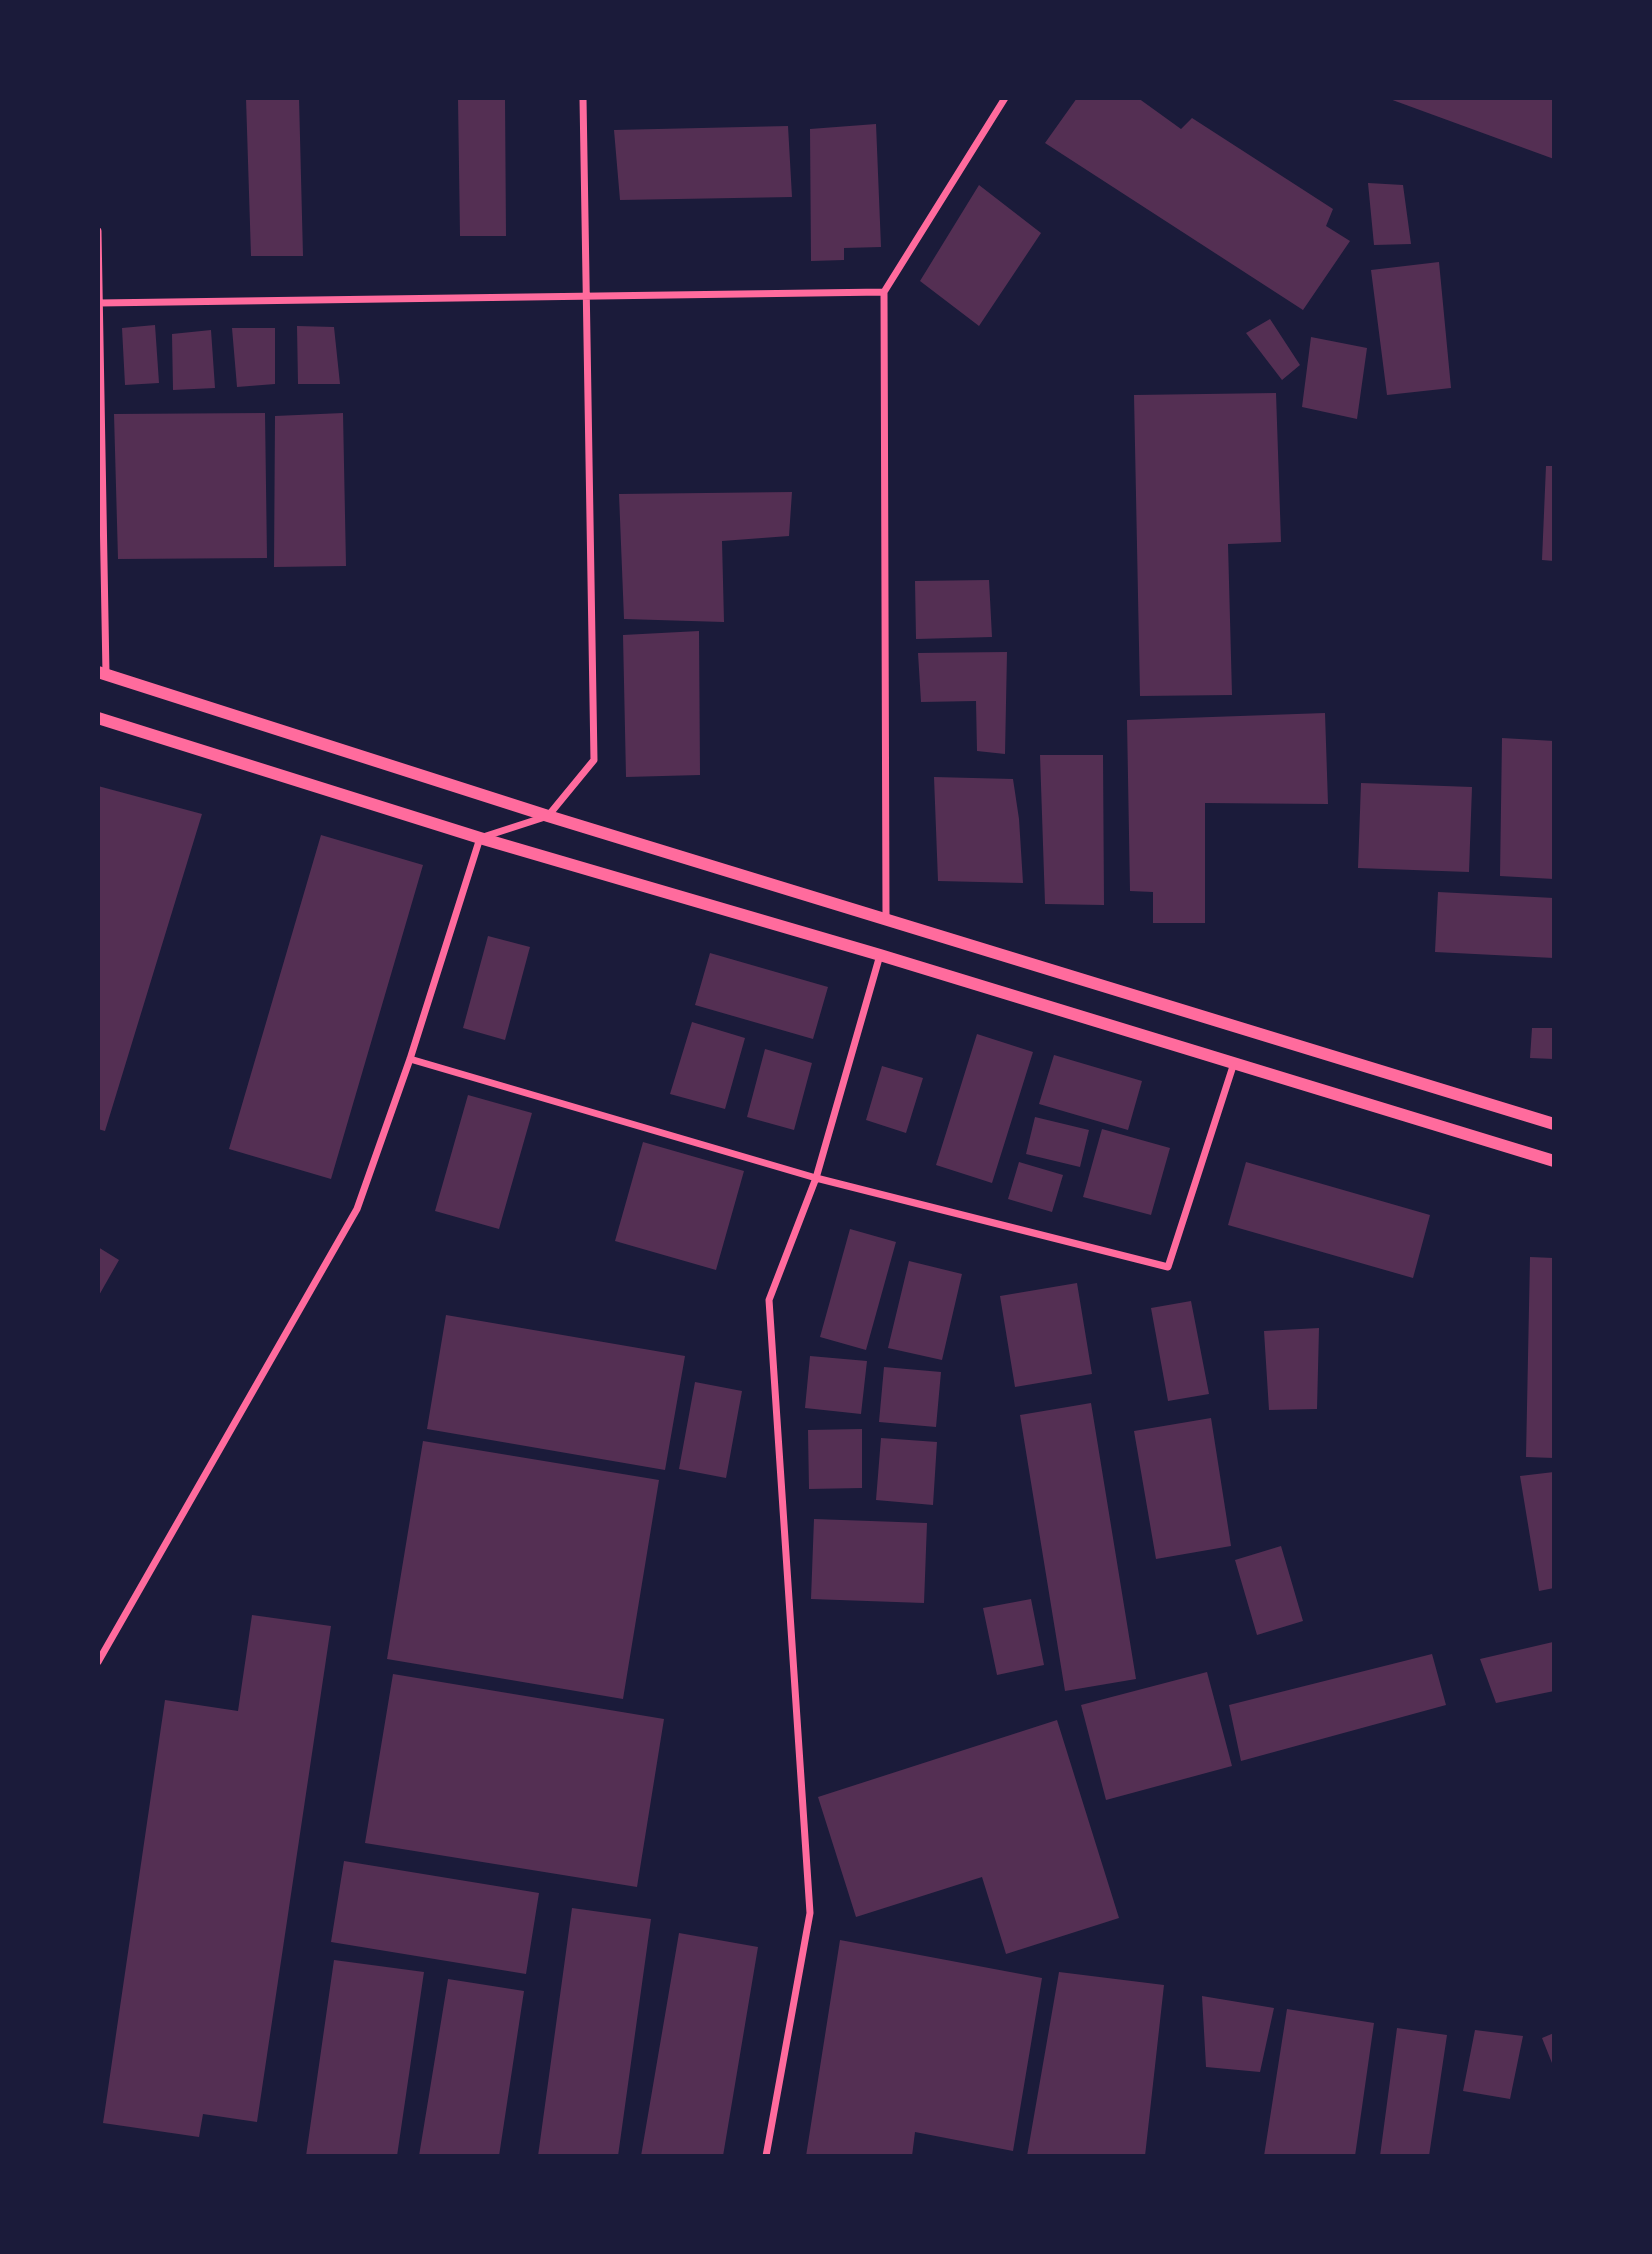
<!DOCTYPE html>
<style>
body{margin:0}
#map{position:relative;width:1652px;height:2254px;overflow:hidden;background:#1b1b3a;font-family:Signika,sans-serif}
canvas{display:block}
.frame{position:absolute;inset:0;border:100px solid #1b1b3a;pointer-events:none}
</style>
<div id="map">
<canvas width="1652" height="2254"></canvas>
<div class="frame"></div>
</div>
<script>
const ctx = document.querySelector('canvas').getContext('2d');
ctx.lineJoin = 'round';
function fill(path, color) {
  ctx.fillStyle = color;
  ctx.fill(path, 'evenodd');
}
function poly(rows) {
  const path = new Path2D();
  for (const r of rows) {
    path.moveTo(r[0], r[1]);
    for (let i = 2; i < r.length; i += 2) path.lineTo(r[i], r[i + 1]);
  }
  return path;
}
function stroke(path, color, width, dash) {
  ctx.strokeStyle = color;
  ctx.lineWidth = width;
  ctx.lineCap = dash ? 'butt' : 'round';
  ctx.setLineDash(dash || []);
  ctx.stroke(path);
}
fill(poly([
 [246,98,299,98,303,256,251,256],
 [458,98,505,98,506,236,460,236],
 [1077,98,1138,98,1181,129,1192,118,1333,209,1326,226,1350,241,1303,310,1045,143],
 [1387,98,1554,98,1554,159],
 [876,124,881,247,844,248,844,260,811,261,810,129],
 [788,126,792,197,620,200,614,130],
 [1368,183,1403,185,1411,244,1374,245],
 [979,185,1041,233,979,326,920,281],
 [1439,262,1451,388,1387,395,1371,270],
 [1270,319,1300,365,1282,380,1246,333],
 [155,325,159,383,125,385,122,328],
 [297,326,334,327,340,384,298,384],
 [232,328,275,328,275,384,237,387],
 [211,330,215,388,173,390,172,334],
 [1311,337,1367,348,1357,419,1302,407],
 [1276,393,1281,542,1228,544,1232,695,1140,696,1134,395],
 [265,413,267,558,118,559,114,414],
 [343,413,346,566,274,567,275,416],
 [1546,466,1554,466,1554,561,1542,560],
 [792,492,789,536,722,541,724,622,624,619,619,494],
 [989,580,992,637,916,639,915,581],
 [699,631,700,775,626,777,623,635],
 [1007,652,1005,754,977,751,976,701,921,702,918,653],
 [1325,713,1328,804,1205,803,1205,923,1153,923,1153,892,1130,891,1127,720],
 [1502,738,1554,741,1554,879,1500,876],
 [1040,755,1103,755,1104,905,1045,904],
 [934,777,1013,779,1019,819,1023,883,938,881],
 [1361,783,1472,787,1469,872,1358,868],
 [98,786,202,814,105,1131,98,1129],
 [321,835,423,865,331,1179,229,1149],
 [1438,892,1554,898,1554,958,1435,952],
 [488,936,530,947,505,1040,463,1028],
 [710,953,828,987,813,1039,695,1005],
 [692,1022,745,1038,725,1109,670,1094],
 [1532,1028,1554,1028,1554,1059,1530,1058],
 [977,1034,1033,1052,992,1183,936,1165],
 [765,1049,812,1063,794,1130,747,1117],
 [1054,1055,1142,1081,1128,1130,1039,1104],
 [882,1066,923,1078,906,1133,866,1120],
 [468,1095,532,1113,499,1229,435,1211],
 [1035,1117,1089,1130,1080,1167,1026,1154],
 [1102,1129,1170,1148,1151,1215,1083,1197],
 [643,1142,744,1171,716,1270,615,1241],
 [1019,1162,1063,1175,1052,1212,1008,1199],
 [1246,1162,1430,1215,1413,1278,1228,1225],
 [850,1229,896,1242,866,1350,820,1337],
 [98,1247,119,1260,98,1297],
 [1530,1257,1554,1258,1554,1458,1526,1457],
 [909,1261,962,1274,942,1360,888,1348],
 [1077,1283,1092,1374,1015,1387,1000,1296],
 [1191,1301,1209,1394,1168,1401,1151,1308],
 [446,1315,685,1356,665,1470,427,1429],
 [1319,1328,1317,1409,1269,1410,1264,1331],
 [810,1356,867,1361,861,1414,805,1408],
 [884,1367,941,1372,936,1427,879,1422],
 [695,1382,742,1391,726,1478,679,1469],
 [1091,1403,1136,1679,1065,1691,1020,1415],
 [1211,1418,1231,1546,1156,1559,1134,1431],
 [862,1429,862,1488,809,1489,808,1430],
 [881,1438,937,1442,933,1505,876,1500],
 [423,1441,659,1480,623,1699,387,1659],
 [1554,1472,1554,1588,1539,1591,1520,1476],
 [814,1519,927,1523,924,1603,811,1599],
 [1281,1546,1303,1621,1257,1635,1235,1560],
 [1031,1599,1044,1665,997,1675,983,1608],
 [252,1615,331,1626,257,2122,203,2114,199,2137,103,2123,165,1700,238,1711],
 [1553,1642,1554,1691,1496,1703,1480,1659],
 [1432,1654,1446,1705,1241,1761,1229,1705],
 [1207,1672,1232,1766,1106,1800,1081,1705],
 [393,1674,664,1719,637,1887,365,1843],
 [1057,1720,1119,1918,1006,1954,982,1877,856,1917,818,1797],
 [344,1861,539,1893,526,1974,331,1942],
 [572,1908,651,1919,618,2156,538,2156],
 [679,1933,758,1947,723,2156,641,2156],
 [840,1940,1042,1978,1013,2151,915,2132,912,2156,806,2156],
 [334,1960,424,1972,397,2156,306,2156],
 [1059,1972,1164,1985,1145,2156,1027,2156],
 [448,1979,524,1991,499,2156,419,2156],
 [1202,1996,1274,2008,1260,2072,1206,2067],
 [1287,2009,1374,2023,1355,2156,1264,2156],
 [1397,2028,1447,2035,1429,2156,1380,2156],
 [1475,2030,1523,2036,1510,2099,1463,2091],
 [1554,2033,1554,2068,1542,2038]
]), '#542f53');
stroke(poly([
 [98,231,106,674],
 [99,303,884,292],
 [886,919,884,292,1005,98],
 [410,1059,816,1178,1168,1267,1234,1063],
 [98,1662,357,1209,410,1059,480,838,548,816,594,760,583,98],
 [766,2156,810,1913,769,1300,816,1178,880,955]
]), '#ff6b9d', 7);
stroke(poly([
 [98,672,548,816,1554,1124],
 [98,718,480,838,880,955,1554,1161]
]), '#ff6b9d', 12);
</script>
